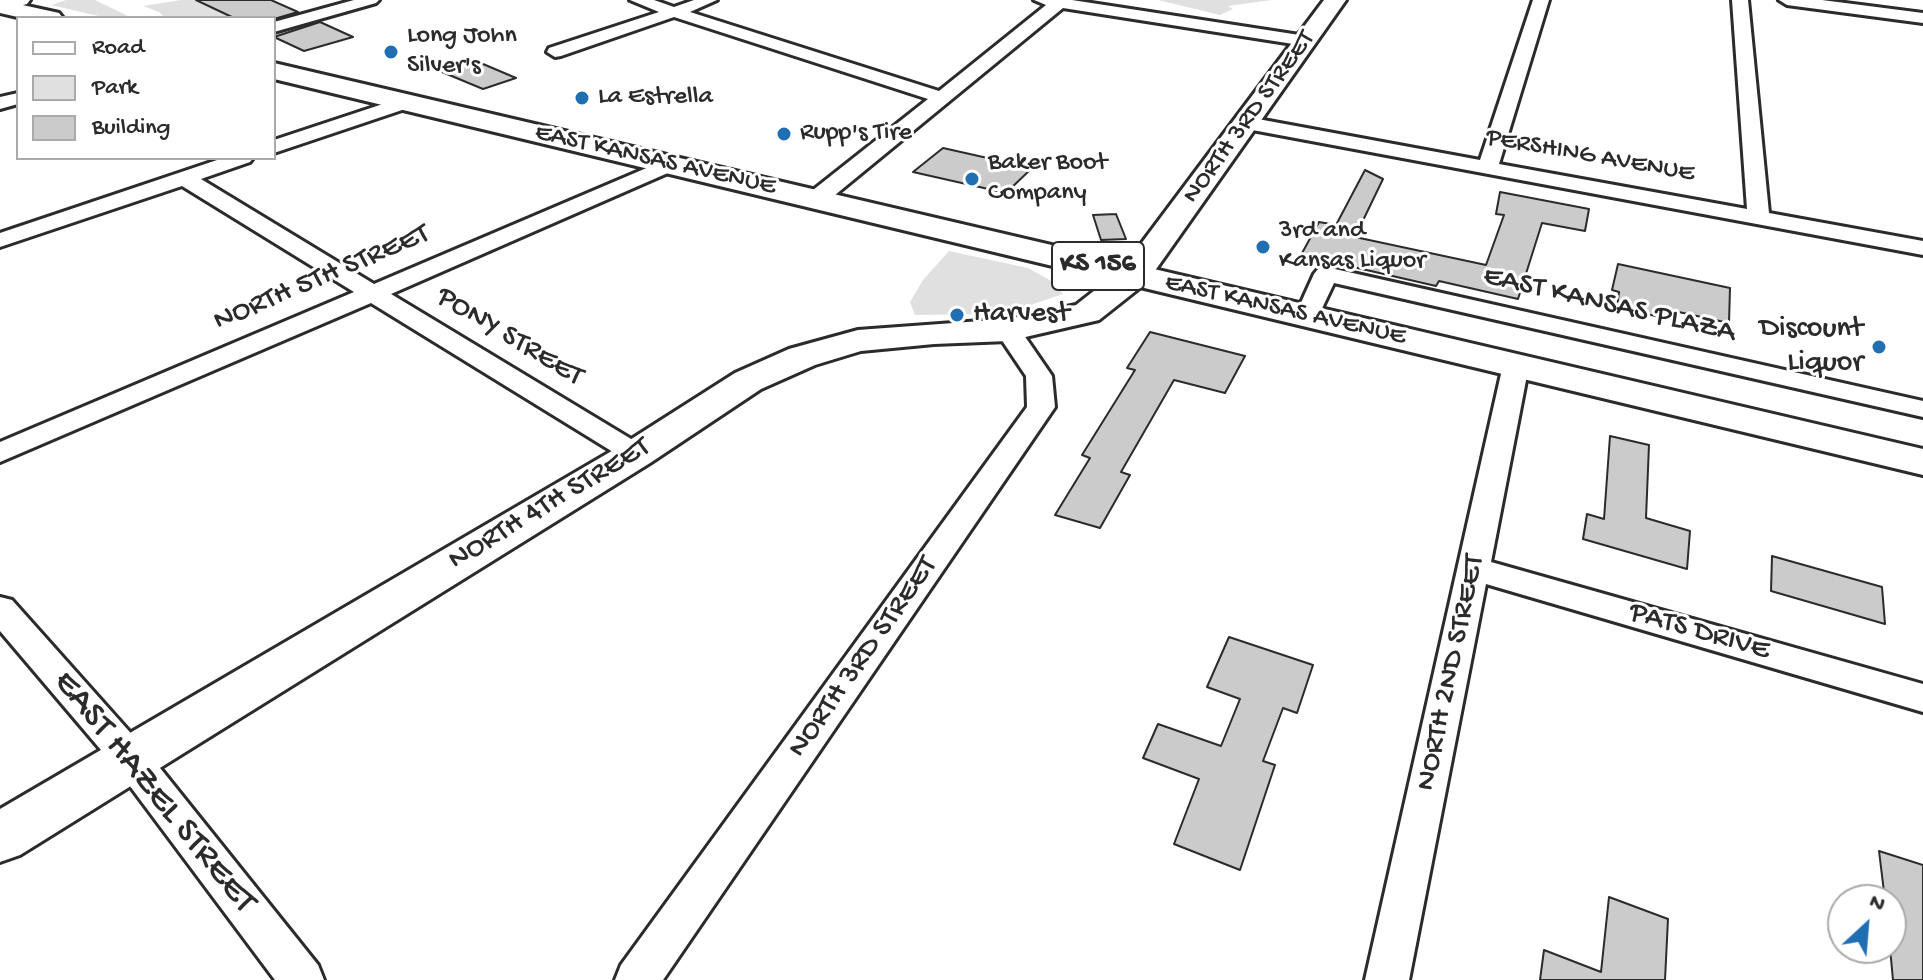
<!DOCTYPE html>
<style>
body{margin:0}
#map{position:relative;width:1923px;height:980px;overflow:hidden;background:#fff;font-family:"Gochi Hand",sans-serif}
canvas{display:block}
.legend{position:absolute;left:16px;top:16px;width:260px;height:144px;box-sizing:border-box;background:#fff;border:2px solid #aaa;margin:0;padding:10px 14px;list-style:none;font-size:24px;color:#2b2b2b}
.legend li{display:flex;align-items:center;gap:16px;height:40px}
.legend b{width:40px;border:2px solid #aaa}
.north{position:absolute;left:1827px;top:884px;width:80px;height:80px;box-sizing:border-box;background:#fff;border:2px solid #aaa;border-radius:50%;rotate:26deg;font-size:22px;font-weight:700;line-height:32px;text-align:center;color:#2b2b2b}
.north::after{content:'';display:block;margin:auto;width:28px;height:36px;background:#1f6fb2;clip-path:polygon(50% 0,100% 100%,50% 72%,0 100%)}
</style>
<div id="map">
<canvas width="1923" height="980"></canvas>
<ul class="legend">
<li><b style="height:10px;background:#fff"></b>Road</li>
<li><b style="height:22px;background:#e0e0e0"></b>Park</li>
<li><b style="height:22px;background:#cbcbcb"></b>Building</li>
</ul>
<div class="north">N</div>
</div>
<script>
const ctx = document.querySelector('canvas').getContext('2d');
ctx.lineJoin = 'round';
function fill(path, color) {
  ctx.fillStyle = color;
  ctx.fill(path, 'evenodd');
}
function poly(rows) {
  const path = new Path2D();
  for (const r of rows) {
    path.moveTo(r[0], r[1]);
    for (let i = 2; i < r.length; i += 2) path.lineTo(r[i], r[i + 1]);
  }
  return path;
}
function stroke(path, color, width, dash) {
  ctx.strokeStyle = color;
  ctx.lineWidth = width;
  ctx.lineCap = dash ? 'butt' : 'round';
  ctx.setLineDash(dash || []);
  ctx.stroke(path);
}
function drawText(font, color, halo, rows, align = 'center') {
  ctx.font = font + ' "Gochi Hand",sans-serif';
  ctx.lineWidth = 6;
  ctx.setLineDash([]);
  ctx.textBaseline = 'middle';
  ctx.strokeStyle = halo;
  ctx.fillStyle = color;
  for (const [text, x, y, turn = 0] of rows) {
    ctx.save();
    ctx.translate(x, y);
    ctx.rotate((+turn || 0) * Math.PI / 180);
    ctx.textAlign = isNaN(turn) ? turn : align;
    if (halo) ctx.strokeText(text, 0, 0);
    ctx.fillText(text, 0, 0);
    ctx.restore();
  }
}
fill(poly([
 [66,0,95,0,132,18,107,18,51,5],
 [181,0,205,0,234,18,165,18,159,12,143,6],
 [1158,0,1272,0,1228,6,1233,9,1220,15],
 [949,251,1028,268,1053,282,1063,294,1019,309,989,314,915,315,910,302,923,280]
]), '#e0e0e0');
const building = poly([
 [196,0,271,0,298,12,274,19,234,18,196,0],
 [320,22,353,37,304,51,274,37,320,22],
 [476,61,516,78,483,89,442,72,476,61],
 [943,148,1032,168,1006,193,913,172,943,148],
 [1365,170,1383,179,1355,237,1486,265,1504,215,1496,214,1500,192,1589,209,1585,231,1542,223,1518,299,1439,281,1436,286,1301,255,1319,222,1336,225,1365,170],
 [1116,214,1126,239,1101,240,1093,215,1116,214],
 [1618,264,1730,288,1729,323,1665,309,1664,318,1617,307,1619,292,1612,290,1618,264],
 [1150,332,1245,356,1225,393,1174,380,1121,472,1130,475,1100,528,1055,515,1090,458,1082,455,1135,370,1127,368,1150,332],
 [1610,436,1649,445,1646,518,1690,531,1687,569,1583,539,1587,514,1604,519,1610,436],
 [1772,556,1882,587,1885,624,1771,591,1772,556],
 [1229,637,1313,665,1297,713,1283,708,1263,761,1275,765,1240,870,1174,844,1199,779,1143,758,1158,724,1221,746,1240,699,1207,687,1229,637],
 [1879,851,1923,865,1923,980,1893,980,1890,948,1891,900,1885,900,1879,851],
 [1609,897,1668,919,1665,980,1540,980,1544,950,1601,972,1609,897]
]);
fill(building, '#cbcbcb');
stroke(building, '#2b2b2b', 2);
const minor = poly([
 [354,0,379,0,376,3,274,32,274,22,354,0],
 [630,0,654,0,674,7,694,0,717,0,690,12,939,91,1046,5,1034,0,1072,0,1306,36,1314,41,1306,46,1063,8,824,204,816,205,808,204,805,199,808,194,928,99,674,17,561,56,555,57,547,52,549,48,659,12,630,0],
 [1533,0,1549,0,1499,164,1747,209,1732,0,1748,0,1769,213,1923,241,1923,255,1247,129,1237,123,1247,117,1480,160,1533,0],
 [1779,0,1822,0,1923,13,1923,23,1787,5,1779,0],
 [18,93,18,104,0,109,0,97,18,93],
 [407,96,414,98,416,102,414,106,274,153,274,140,407,96],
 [223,158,253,158,250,162,201,179,374,284,663,161,677,161,680,165,677,169,391,294,646,448,650,454,646,460,636,463,626,460,371,303,0,462,0,442,354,292,182,186,0,247,0,233,223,158],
 [1326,267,1923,401,1923,417,1334,283,1316,321,1298,321,1295,316,1314,274,1318,269,1326,267],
 [1008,322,1017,325,1052,376,1055,407,663,980,615,980,621,965,1027,407,1026,376,995,330,999,325,1008,322],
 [1516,357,1525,359,1529,365,1491,562,1923,684,1923,712,1486,584,1409,980,1365,980,1503,365,1507,359,1516,357],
 [0,597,12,600,144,748,318,965,324,980,275,980,118,770,0,631,0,597]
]);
const tertiary = poly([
 [0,0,30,0,27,4,0,11,0,0]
]);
const secondary = poly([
 [1324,0,1346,0,1147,282,1099,320,1008,341,934,344,861,351,815,365,761,389,650,463,20,855,0,862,0,809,622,445,735,373,789,349,858,330,1008,319,1076,305,1123,268,1324,0]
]);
const primary = poly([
 [0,0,59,13,63,18,22,18,0,13,0,0],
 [274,63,1923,449,1923,475,274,79,274,63]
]);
stroke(minor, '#2b2b2b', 6);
stroke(tertiary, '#2b2b2b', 6);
stroke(secondary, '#2b2b2b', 6);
stroke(primary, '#2b2b2b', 6);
fill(minor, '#fff');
fill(tertiary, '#fff');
fill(secondary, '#fff');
fill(primary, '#fff');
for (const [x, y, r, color] of [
 [391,52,8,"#1f6fb2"],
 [582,98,8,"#1f6fb2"],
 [784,134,8,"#1f6fb2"],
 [972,179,8,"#1f6fb2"],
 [1263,247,8,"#1f6fb2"],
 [957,315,8,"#1f6fb2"],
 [1879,347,8,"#1f6fb2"]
]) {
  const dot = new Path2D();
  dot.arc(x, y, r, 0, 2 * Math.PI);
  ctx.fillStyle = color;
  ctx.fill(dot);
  stroke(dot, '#fff', 3);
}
drawText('26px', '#2b2b2b', '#fff', [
 ["Long John",407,37],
 ["Silver's",407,67],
 ["La Estrella",598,98],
 ["Rupp's Tire",800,134],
 ["Baker Boot",988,164],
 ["Company",988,194],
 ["3rd and",1279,232],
 ["Kansas Liquor",1279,262]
], 'left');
drawText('26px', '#2b2b2b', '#fff', [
 ["NORTH 3RD STREET",1250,118,-54],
 ["PERSHING AVENUE",1590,157,10],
 ["EAST KANSAS AVENUE",655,161,13],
 ["EAST KANSAS AVENUE",1285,311,13]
]);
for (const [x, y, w] of [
 [1098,266,92]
]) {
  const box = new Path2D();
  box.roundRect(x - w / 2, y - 24, w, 48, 6);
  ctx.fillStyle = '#fff';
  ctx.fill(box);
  stroke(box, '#2b2b2b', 2);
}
drawText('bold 28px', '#2b2b2b', null, [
 ["KS 156",1098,266]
]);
drawText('30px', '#2b2b2b', '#fff', [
 ["NORTH 5TH STREET",322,279,-23],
 ["EAST KANSAS PLAZA",1609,306,13],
 ["PONY STREET",509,338,31],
 ["NORTH 4TH STREET",550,505,-31],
 ["PATS DRIVE",1699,633,16],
 ["NORTH 3RD STREET",864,658,-55],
 ["NORTH 2ND STREET",1452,673,-78]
]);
drawText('30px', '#2b2b2b', '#fff', [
 ["Harvest",973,315],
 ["Discount",1863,330,"right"],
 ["Liquor",1863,364,"right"]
], 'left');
drawText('36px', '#2b2b2b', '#fff', [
 ["EAST HAZEL STREET",153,793,51]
]);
</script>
